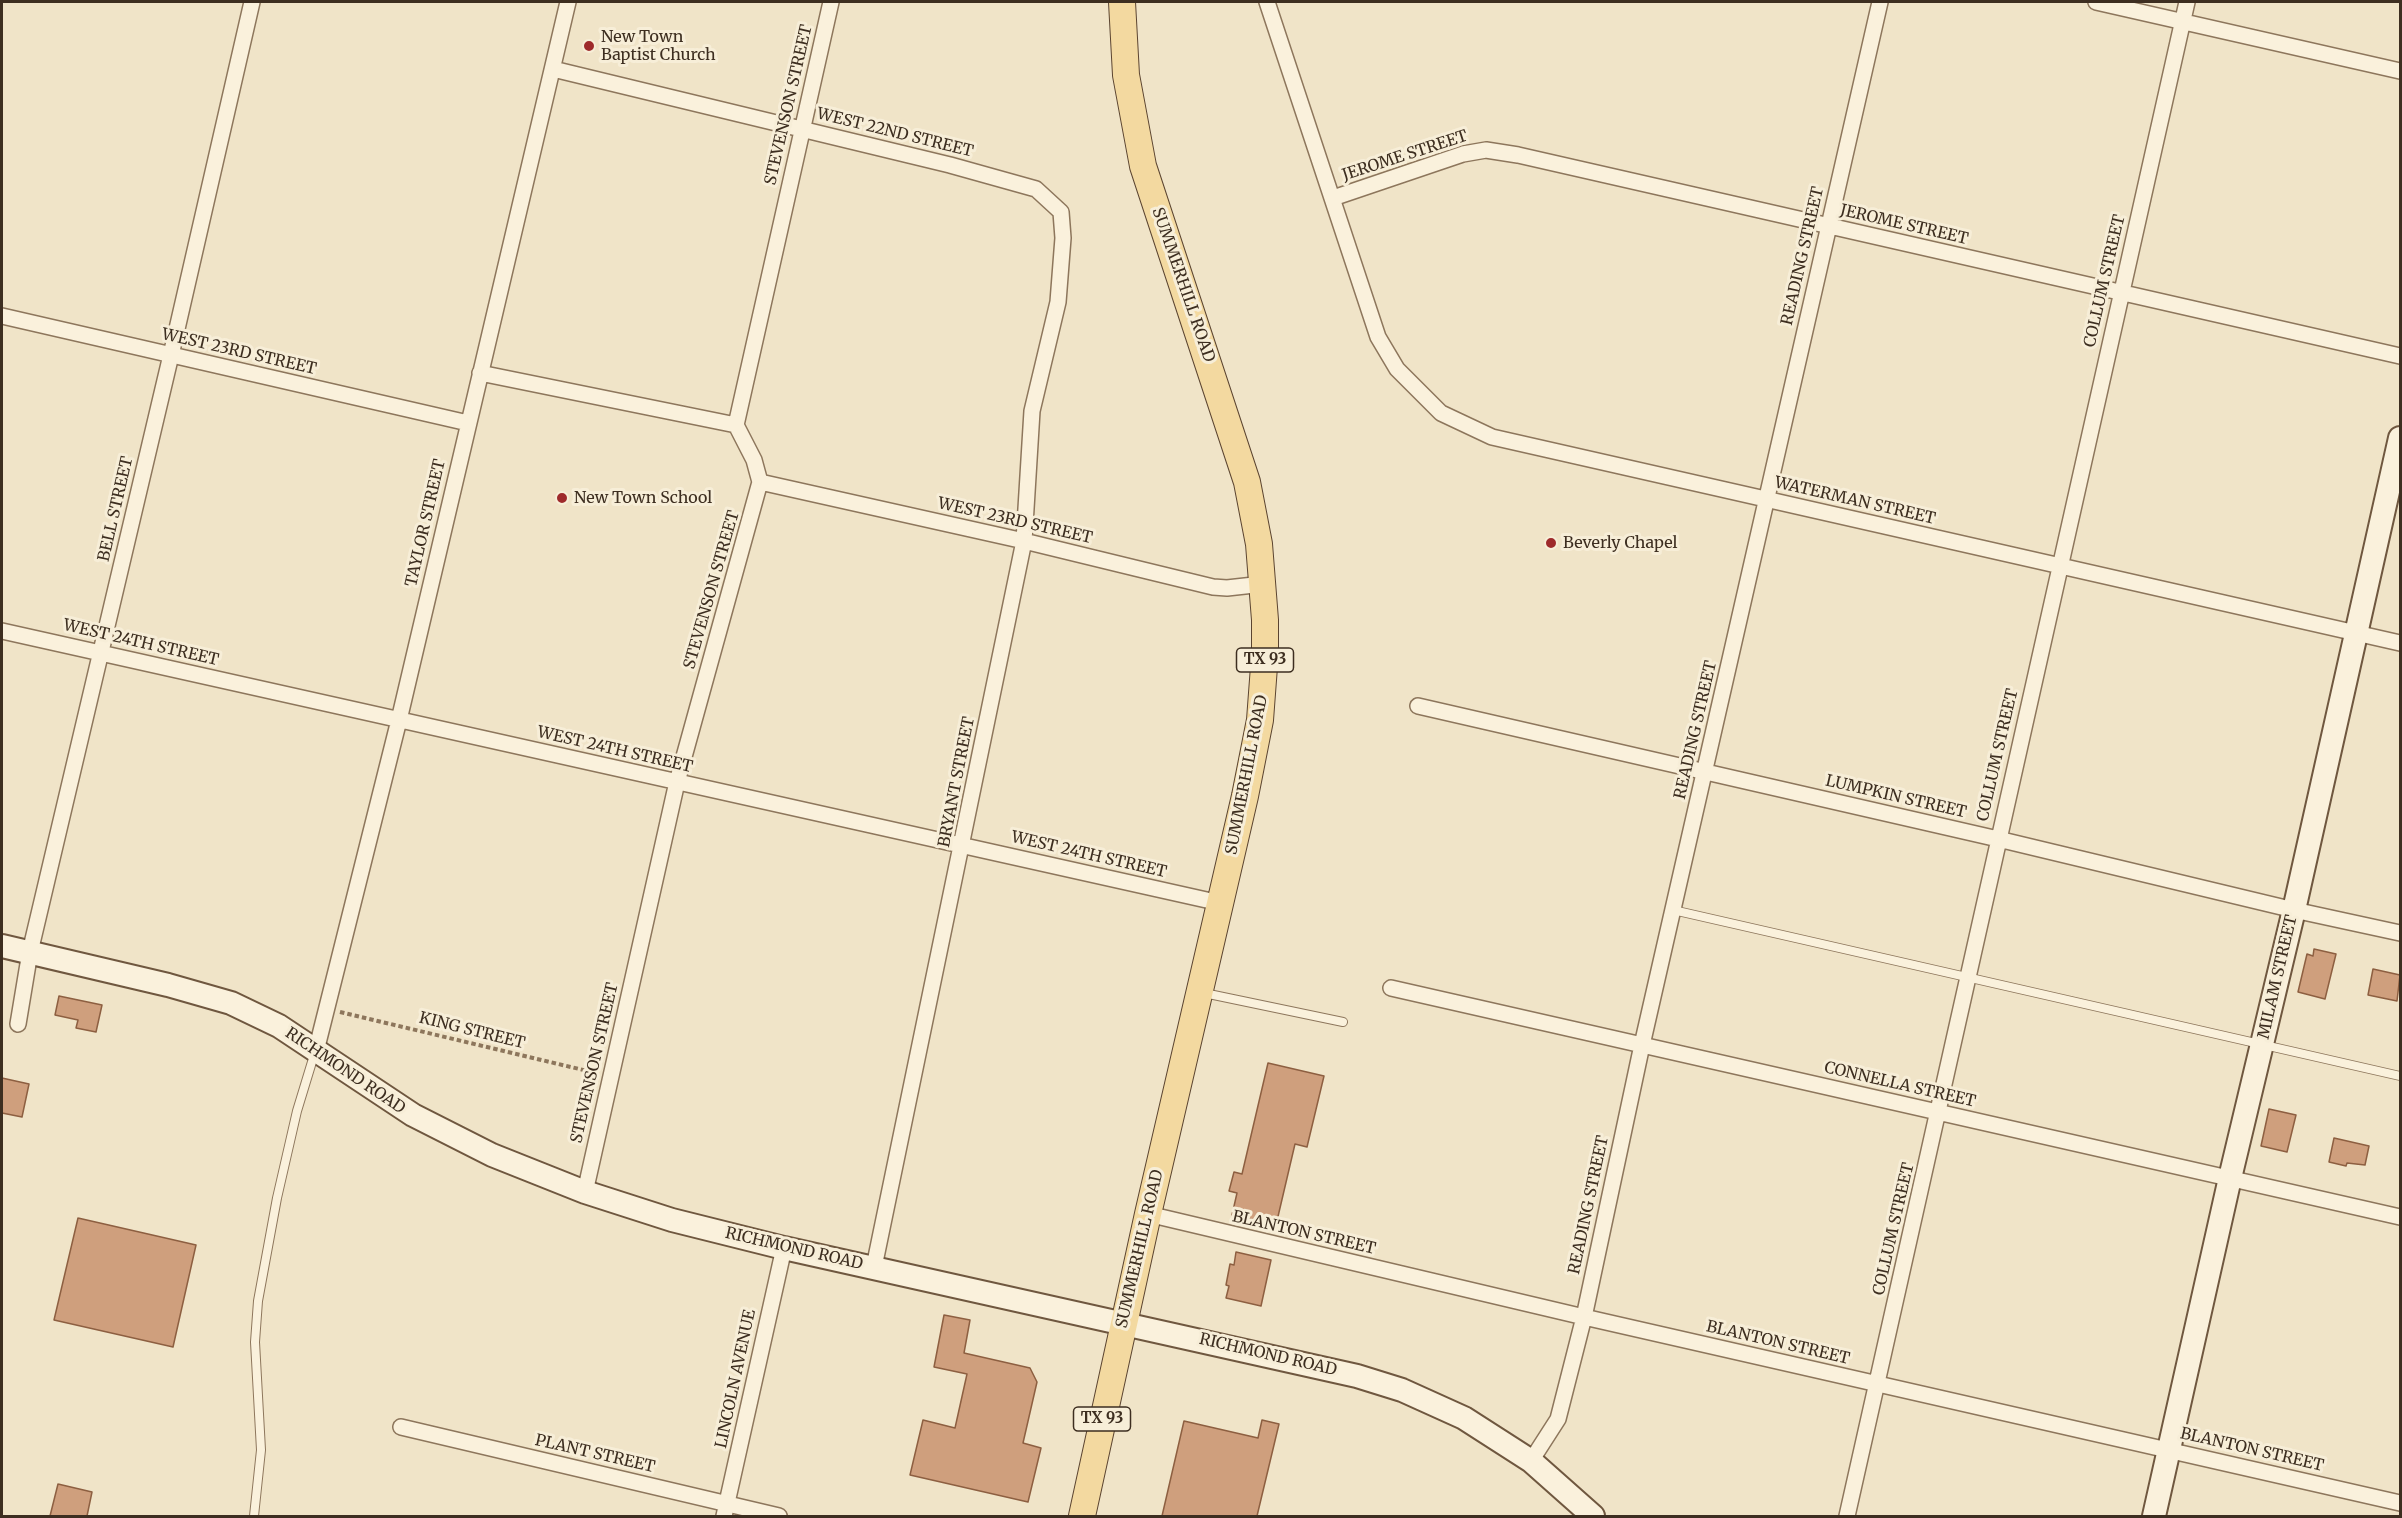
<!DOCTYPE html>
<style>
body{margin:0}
#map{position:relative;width:2402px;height:1518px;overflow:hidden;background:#f0e4c8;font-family:Merriweather,serif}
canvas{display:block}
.frame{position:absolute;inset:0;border:3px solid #3d2e20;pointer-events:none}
</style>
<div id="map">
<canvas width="2402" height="1518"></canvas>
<div class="frame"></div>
</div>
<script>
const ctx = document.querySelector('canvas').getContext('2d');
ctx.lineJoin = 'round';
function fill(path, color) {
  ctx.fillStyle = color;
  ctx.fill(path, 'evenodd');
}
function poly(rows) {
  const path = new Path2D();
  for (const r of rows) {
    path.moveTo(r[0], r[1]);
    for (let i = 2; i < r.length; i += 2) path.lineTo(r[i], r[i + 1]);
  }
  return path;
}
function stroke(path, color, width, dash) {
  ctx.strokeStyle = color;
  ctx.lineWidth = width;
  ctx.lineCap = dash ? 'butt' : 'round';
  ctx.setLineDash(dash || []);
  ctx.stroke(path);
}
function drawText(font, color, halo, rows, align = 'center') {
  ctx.font = font + ' Merriweather,serif';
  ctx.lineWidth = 6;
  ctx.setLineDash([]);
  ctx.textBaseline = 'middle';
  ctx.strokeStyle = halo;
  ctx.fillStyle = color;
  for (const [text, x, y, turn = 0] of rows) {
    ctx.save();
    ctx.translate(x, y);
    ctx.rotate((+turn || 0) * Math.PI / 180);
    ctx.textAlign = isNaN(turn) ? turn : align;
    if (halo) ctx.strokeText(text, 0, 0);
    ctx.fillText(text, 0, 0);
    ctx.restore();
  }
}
const building = poly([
 [2314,949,2336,954,2325,999,2298,992,2307,954,2313,956,2314,949],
 [2373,969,2400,975,2397,1001,2368,995,2373,969],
 [59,996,102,1005,96,1032,76,1028,78,1020,55,1015,59,996],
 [1268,1063,1324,1076,1307,1147,1295,1144,1276,1225,1232,1215,1237,1193,1229,1191,1234,1172,1242,1174,1268,1063],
 [2,1078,29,1084,22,1117,2,1113,2,1078],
 [2269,1109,2296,1115,2287,1152,2261,1146,2269,1109],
 [2334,1138,2369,1146,2365,1165,2347,1163,2346,1166,2329,1162,2334,1138],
 [78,1218,196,1245,173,1347,54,1320,78,1218],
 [1236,1252,1271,1260,1261,1306,1226,1298,1229,1286,1226,1285,1230,1264,1234,1265,1236,1252],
 [944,1315,970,1320,964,1353,1030,1368,1037,1382,1023,1443,1041,1448,1028,1502,910,1475,923,1420,955,1428,967,1374,934,1367,944,1315],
 [1262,1420,1279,1424,1257,1516,1162,1516,1184,1421,1258,1438,1262,1420],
 [58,1484,92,1492,87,1516,50,1516,58,1484]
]);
fill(building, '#cf9f7d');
stroke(building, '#8d5f41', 1.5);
const lane = poly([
 [1673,910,2400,1076],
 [1204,993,1343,1022],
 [254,1516,261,1450,255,1342,258,1301,277,1198,297,1111,315,1052]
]);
const street = poly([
 [1267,2,1378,337,1397,369,1441,413,1492,437,2400,643],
 [2096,2,2400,71],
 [553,69,950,165,1036,189,1061,212,1063,238,1058,302,1032,411,1024,541,874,1267],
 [1333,198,1463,154,1486,150,1518,155,2400,356],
 [2,316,468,423],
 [480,373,736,425],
 [760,482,1024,541,1213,587,1227,588,1263,584],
 [2,631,1220,903],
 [1418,706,1998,839,2294,910,2400,933],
 [1391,988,2400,1217],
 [18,1024,30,952,171,355,252,2],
 [316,1051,399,720,568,2],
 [585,1192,677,782,760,482,754,460,736,425,831,2],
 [1148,1214,1584,1317,2400,1503],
 [401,1427,779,1516],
 [1531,1461,1558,1419,1584,1317,1642,1045,1880,2],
 [724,1516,784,1248],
 [1847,1516,2187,2]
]);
const secondary = poly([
 [2,946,168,985,231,1003,279,1026,413,1115,492,1155,585,1192,672,1220,784,1248,1357,1376,1402,1390,1464,1418,1531,1461,1593,1516],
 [2154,1516,2230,1178,2294,910,2400,438]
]);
const primary = poly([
 [1082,1516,1148,1214,1245,796,1260,720,1265,653,1265,620,1259,544,1247,482,1143,166,1126,75,1122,2]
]);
stroke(lane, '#8d765c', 10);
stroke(street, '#8d765c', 18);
stroke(secondary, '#6f573f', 26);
stroke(primary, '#5b4430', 28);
stroke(poly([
 [340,1012,596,1073]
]), '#8d765c', 4, [4.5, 3]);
stroke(lane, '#faf1dc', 8);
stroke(street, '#faf1dc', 15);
stroke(secondary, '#faf1dc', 22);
stroke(primary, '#f3d9a0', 26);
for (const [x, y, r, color] of [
 [589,46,6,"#9e2a2b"],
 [562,498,6,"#9e2a2b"],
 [1551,543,6,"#9e2a2b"]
]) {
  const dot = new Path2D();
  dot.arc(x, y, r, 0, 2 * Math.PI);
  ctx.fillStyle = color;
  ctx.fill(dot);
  stroke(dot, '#f7eed8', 2);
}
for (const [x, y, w] of [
 [1265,660,57],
 [1102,1419,57]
]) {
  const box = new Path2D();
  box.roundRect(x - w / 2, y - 12, w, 24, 4.5);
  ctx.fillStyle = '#f7eed8';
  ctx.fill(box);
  stroke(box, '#3d2e20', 1.5);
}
drawText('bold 15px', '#3d2e20', null, [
 ["TX 93",1265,660],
 ["TX 93",1102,1419]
]);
drawText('16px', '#3d2e20', '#f7eed8', [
 ["New Town",601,37],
 ["Baptist Church",601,55],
 ["New Town School",574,498],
 ["Beverly Chapel",1563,543]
], 'left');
drawText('16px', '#3d2e20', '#f7eed8', [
 ["STEVENSON STREET",789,105,-77],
 ["WEST 22ND STREET",895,133,14],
 ["JEROME STREET",1405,156,-18],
 ["JEROME STREET",1904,225,13],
 ["READING STREET",1803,256,-77],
 ["COLLUM STREET",2105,281,-77],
 ["SUMMERHILL ROAD",1183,285,71],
 ["WEST 23RD STREET",239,352,13],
 ["WATERMAN STREET",1855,501,13],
 ["BELL STREET",116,509,-77],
 ["WEST 23RD STREET",1015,521,13],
 ["TAYLOR STREET",426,523,-77],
 ["STEVENSON STREET",712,590,-74],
 ["WEST 24TH STREET",141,643,13],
 ["READING STREET",1696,730,-77],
 ["WEST 24TH STREET",615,750,13],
 ["COLLUM STREET",1998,755,-77],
 ["SUMMERHILL ROAD",1247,775,-79],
 ["BRYANT STREET",957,782,-79],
 ["LUMPKIN STREET",1896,797,13],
 ["WEST 24TH STREET",1089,855,13],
 ["MILAM STREET",2278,977,-77],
 ["KING STREET",472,1031,14],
 ["STEVENSON STREET",595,1063,-77],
 ["RICHMOND ROAD",345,1071,34],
 ["CONNELLA STREET",1900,1085,13],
 ["READING STREET",1589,1205,-78],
 ["COLLUM STREET",1894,1229,-77],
 ["BLANTON STREET",1304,1233,13],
 ["RICHMOND ROAD",794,1249,13],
 ["SUMMERHILL ROAD",1140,1249,-77],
 ["BLANTON STREET",1778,1343,13],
 ["RICHMOND ROAD",1268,1355,13],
 ["LINCOLN AVENUE",736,1379,-78],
 ["BLANTON STREET",2252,1450,13],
 ["PLANT STREET",595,1454,13]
]);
</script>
